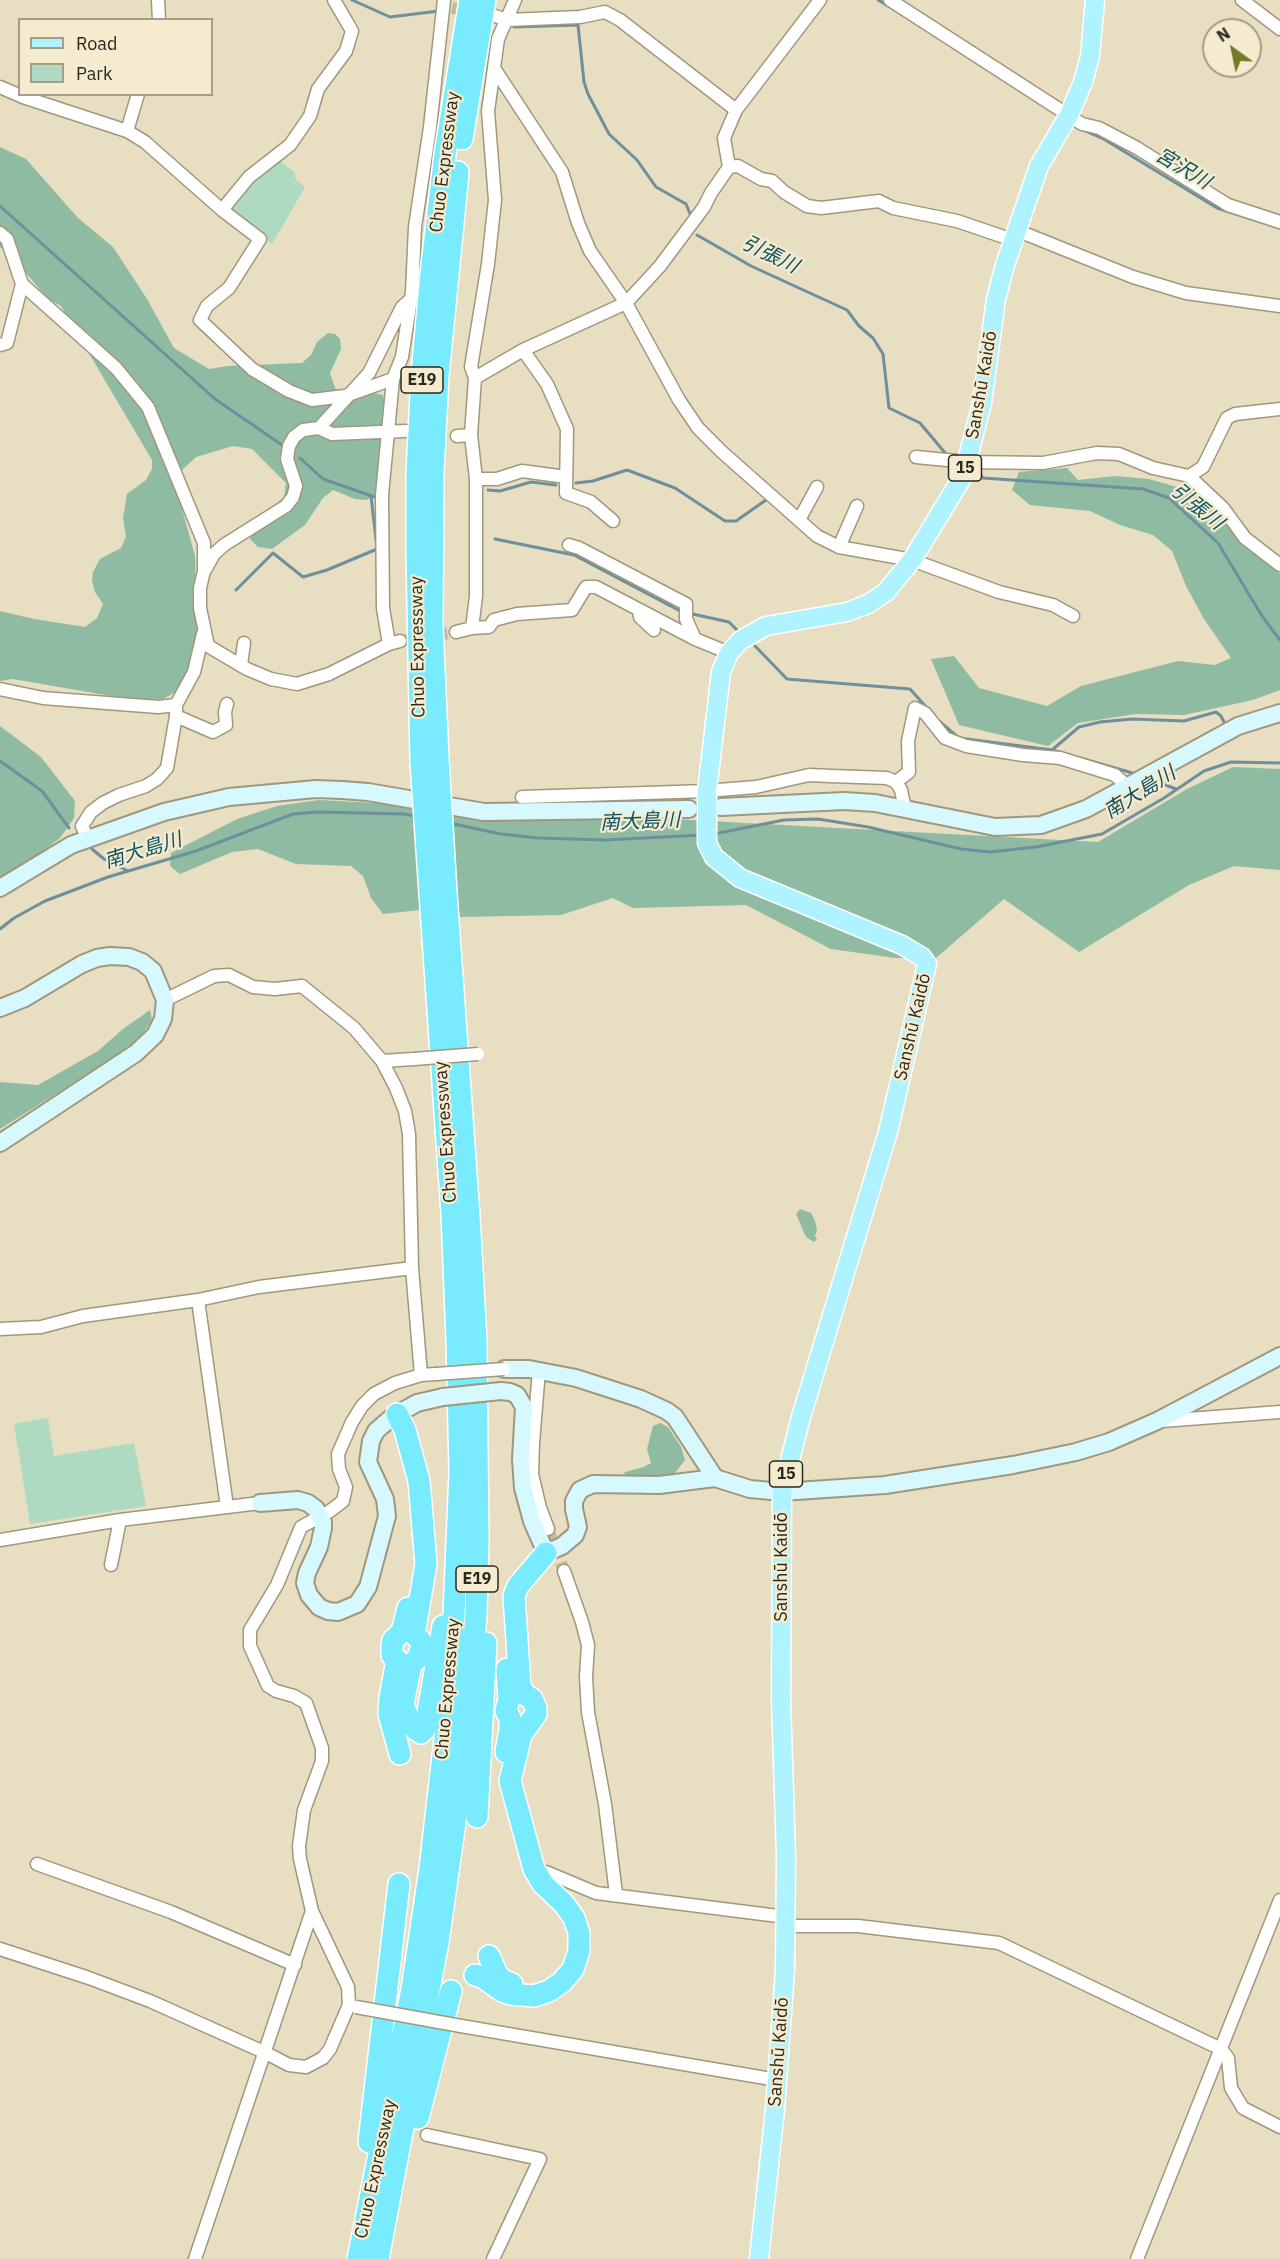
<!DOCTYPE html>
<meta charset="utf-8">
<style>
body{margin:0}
#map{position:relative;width:1280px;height:2259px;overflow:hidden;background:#e8dec1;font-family:"IBM Plex Sans",sans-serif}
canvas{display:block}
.legend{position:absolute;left:18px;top:18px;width:195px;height:78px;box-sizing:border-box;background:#f5ebce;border:2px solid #a59d87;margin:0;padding:8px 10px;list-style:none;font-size:18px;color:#2c281d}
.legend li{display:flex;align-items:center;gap:12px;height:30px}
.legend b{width:30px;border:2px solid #a59d87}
.north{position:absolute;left:1202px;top:18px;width:60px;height:60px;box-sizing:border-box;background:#f5ebce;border:2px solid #a59d87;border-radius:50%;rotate:327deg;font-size:16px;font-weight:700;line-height:24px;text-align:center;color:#2c281d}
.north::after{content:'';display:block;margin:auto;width:21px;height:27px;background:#727c28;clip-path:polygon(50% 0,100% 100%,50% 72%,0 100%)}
</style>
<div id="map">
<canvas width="1280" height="2259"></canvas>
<ul class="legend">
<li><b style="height:8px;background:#aef3ff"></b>Road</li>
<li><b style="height:16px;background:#aedac1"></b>Park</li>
</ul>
<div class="north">N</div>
</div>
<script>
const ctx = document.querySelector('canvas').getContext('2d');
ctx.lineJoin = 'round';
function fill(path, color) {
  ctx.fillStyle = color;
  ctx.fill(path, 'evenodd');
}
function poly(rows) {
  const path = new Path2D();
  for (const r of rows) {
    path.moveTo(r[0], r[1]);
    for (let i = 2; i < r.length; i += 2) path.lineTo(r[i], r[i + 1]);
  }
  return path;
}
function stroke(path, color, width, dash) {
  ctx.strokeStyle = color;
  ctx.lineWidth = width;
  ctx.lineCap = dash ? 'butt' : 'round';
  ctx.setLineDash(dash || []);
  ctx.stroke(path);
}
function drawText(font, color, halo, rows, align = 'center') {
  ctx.font = font + ' "IBM Plex Sans","Noto Sans JP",sans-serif';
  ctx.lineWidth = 4.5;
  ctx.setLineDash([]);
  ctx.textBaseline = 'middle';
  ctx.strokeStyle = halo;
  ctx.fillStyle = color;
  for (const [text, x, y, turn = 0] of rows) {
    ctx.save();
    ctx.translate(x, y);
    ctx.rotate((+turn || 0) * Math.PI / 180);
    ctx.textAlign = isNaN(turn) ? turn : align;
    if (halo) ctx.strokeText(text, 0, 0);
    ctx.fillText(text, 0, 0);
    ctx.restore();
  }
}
fill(poly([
 [279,160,294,172,296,180,305,187,272,244,228,210,249,183],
 [48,1418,54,1456,134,1443,146,1506,30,1524,14,1424]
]), '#aedac1');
fill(poly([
 [0,147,26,159,78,218,113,247,147,299,174,348,209,369,228,366,302,363,311,355,317,342,328,333,335,334,340,339,341,349,330,373,335,388,349,402,374,393,383,395,386,405,378,492,367,500,355,499,333,490,323,498,305,525,272,549,258,547,250,539,253,524,284,497,286,483,252,449,233,446,196,457,182,470,176,487,195,556,197,631,191,662,180,690,163,699,128,699,13,679,0,681,0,611,34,619,85,627,97,618,103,604,95,592,92,581,93,572,100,559,121,548,126,537,123,518,127,494,146,480,152,469,152,460,61,306,47,298,15,260,0,247],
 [1067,468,1078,480,1115,476,1149,479,1191,491,1207,501,1241,541,1280,574,1280,690,1253,700,1184,715,1136,714,1078,723,1048,746,959,725,931,659,954,656,979,688,1047,706,1081,686,1178,661,1215,665,1231,658,1204,619,1186,586,1172,551,1153,535,1120,525,1090,511,1030,505,1012,490,1019,472],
 [0,726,41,757,75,801,74,818,60,838,28,863,0,880],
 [1233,767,1280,769,1280,870,1234,866,1189,885,1079,952,1004,899,936,958,895,958,831,949,746,905,633,908,613,898,561,915,461,917,420,910,383,914,371,898,363,876,351,866,296,864,258,849,232,852,180,874,170,866,171,853,237,819,277,806,319,800,1098,842,1187,789],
 [150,1010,152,1020,139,1039,110,1060,0,1129,0,1082,38,1085,98,1051,123,1029],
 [800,1209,811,1213,815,1221,817,1230,815,1236,817,1239,814,1242,806,1237,796,1214],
 [660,1423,668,1427,681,1447,685,1460,674,1474,652,1478,622,1479,625,1472,644,1467,651,1463,647,1449,653,1426]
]), '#8ebba1');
stroke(poly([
 [352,0,390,17,439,11],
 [878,0,900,13],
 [514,27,578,25,584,82,588,94,609,134,637,160,656,187,686,204,691,216],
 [1074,126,1102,138,1217,208,1280,228],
 [0,206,215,399,282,445],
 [697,235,751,266,847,310,859,326,873,338,883,354,889,408,920,423,946,454,949,455],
 [300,458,323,479,375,497],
 [976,468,983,478,1143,489,1169,498,1218,543,1262,616,1280,640],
 [576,483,593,481,627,470,675,488,725,521,736,521,766,500],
 [488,490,500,491,531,482,556,485],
 [371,496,377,548],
 [495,539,574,555,682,612],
 [236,590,273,553,303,577,327,570,377,549],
 [688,613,729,622,738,631],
 [755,646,787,679,910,689,928,709],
 [939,721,959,738,1052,750,1136,774],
 [1052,750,1079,727,1100,722,1132,719,1184,721,1216,712,1221,716,1225,724],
 [0,761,42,791,69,828],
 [1158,782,1176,789],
 [449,823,501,834,538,838,605,840,702,835],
 [714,834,784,820,818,819,868,827,961,849,990,852,1036,847,1102,834,1164,798,1204,771,1231,762,1280,763],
 [92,849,104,859,128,871],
 [0,929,14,918,45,901,108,877,196,851,293,814,317,812,404,814,416,816]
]), '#6e909c', 3);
stroke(poly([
 [452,8,474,12],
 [400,641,456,632],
 [548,1529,564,1571]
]), '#c2baa0', 12, [12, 6]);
const street = poly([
 [158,0,159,20],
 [890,0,1082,124,1099,128,1137,148,1228,205,1280,222],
 [1242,0,1280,29],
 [492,15,507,20,580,17,605,12,620,20,736,110],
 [494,68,562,172,578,223,590,251,626,303,679,400,698,428,722,452,817,536,839,547,912,560,999,592,1053,605,1073,616],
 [0,87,23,97,127,131,145,142,222,210,260,239,229,288,207,306,200,320,252,369,289,391,312,400,345,396,393,379],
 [127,131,138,94],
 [729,167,738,166,761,179,772,181,784,192,807,206,821,208,879,201,893,208,957,221,1013,240],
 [222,210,249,177,290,145,310,116,318,89,346,51,352,31,334,0],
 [1016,230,1133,277,1186,293,1280,306],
 [0,233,7,239,22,284],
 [0,345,7,343,22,284,116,368,148,407,204,543,204,571,200,588,200,608,208,646,247,669,271,679,297,684,329,674,389,644,400,641],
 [523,350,547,384,567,429,566,493,591,502,613,521],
 [475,378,523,350,626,303,660,266,704,207,711,193,729,167,724,138,736,110,820,0],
 [319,428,369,373,402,307,411,299],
 [457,436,471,435],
 [916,457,967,462,1043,463,1097,453,1119,454,1153,468,1189,476,1203,467,1227,418,1235,414,1280,409],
 [1189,476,1223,508,1245,538,1280,565],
 [476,479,497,479,522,471,566,477],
 [799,520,817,487],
 [569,545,579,548,686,604,686,619,695,639],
 [839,547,857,506],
 [205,570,214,554,224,545,286,506,293,497,296,486,287,459,289,446,294,437,303,430,319,428,332,434,405,431],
 [639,611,640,617,654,630],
 [472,628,489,627,494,620,517,614,572,610,586,587,596,587,695,639,729,653],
 [456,632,472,628,476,596,476,479,471,435,475,378,471,367,488,264,495,200,488,111,498,39,515,0],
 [389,644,383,608,382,495,393,379,402,357,412,292,415,227,430,127,444,0],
 [241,665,244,643],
 [0,689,43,698,158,707,176,705],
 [176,716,213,732,226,725,225,712,227,704],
 [896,782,909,772,908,741,915,708,925,713,945,738,966,746,1023,755,1060,758,1115,775,1128,787],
 [522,797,707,791,756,787,809,775,831,776,887,778,896,782,901,790,905,809],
 [88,839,82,826,91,812,103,803,119,795,146,786,157,779,167,768,176,716,176,705,194,672,203,634],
 [165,1000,214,976,229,975,253,987,275,989,302,986,354,1028,382,1061,396,1088,405,1111,409,1134,412,1268,421,1375],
 [382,1061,414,1059],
 [198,1300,227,1507],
 [0,1329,41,1327,83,1316,198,1300,259,1287,412,1268],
 [539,1370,533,1443,532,1474,540,1508,548,1529],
 [1162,1421,1280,1412],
 [0,1540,120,1520,260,1503],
 [111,1565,120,1520],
 [564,1571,582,1622,588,1645,586,1677,588,1712,605,1804,616,1894],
 [37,1864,171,1912,295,1965],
 [546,1872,596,1893,786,1917],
 [786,1926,858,1926,999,1943,1221,2049,1228,2058,1231,2088,1243,2108,1280,2127],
 [0,1949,89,1978,150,2001,266,2053,289,2065,306,2067,323,2058,330,2049,349,2005,348,1987,312,1911,300,1859,299,1846,304,1810,322,1761,322,1748,306,1703,294,1696,276,1691,268,1686,250,1646,250,1630,277,1585,301,1527,330,1511,343,1501,346,1487,339,1469,338,1454,352,1422,362,1406,374,1394,395,1383,421,1375,436,1374],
 [461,2026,777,2080],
 [427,2135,540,2159,493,2259],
 [195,2259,312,1911],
 [1137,2259,1280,1900]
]);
const secondary = poly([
 [721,807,844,801,875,803,995,827,1041,825,1086,809,1238,726,1280,713],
 [0,888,71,845,164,812,229,797,316,789,342,790,368,792,484,812,689,809],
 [0,1008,25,998,82,964,97,958,110,956,129,957,142,962,153,971,165,1000,163,1019,155,1035,136,1053,0,1143],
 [504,1369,529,1369,576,1378,641,1399,667,1411,675,1417,715,1478],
 [501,1391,510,1392,517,1395,524,1407,521,1459,523,1488,532,1521,546,1553,562,1546,575,1535,578,1527,574,1509,574,1501,580,1490,593,1484,659,1485,715,1478,750,1489,782,1492,885,1485,1013,1465,1076,1452,1109,1442,1157,1421,1280,1356],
 [260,1503,298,1500,308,1503,316,1509,323,1522,323,1528,319,1547,307,1573,305,1583,309,1595,319,1607,328,1611,338,1612,357,1604,368,1587,387,1516,385,1499,368,1462,371,1441,376,1431,392,1417,417,1403,443,1397]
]);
const primary = poly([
 [759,2259,775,2109,785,1970,786,1856,781,1701,782,1492,801,1417,888,1132,927,964,922,957,902,945,740,878,714,857,707,843,707,791,721,672,729,653,741,640,766,626,847,612,868,604,886,592,912,560,963,476,982,403,996,299,1005,265,1039,166,1069,115,1083,82,1090,56,1095,0]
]);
const highway = poly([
 [462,139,485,0],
 [438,759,432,625,433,471,438,376,458,172],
 [421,762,417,551,417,472,422,375,431,273,445,154,470,0],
 [397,1414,405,1430,419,1481,426,1564,414,1634,420,1640,422,1647,417,1659,411,1664,403,1704,409,1720,415,1729,421,1733],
 [425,1729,443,1626],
 [506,1752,510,1730,510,1718,506,1711,509,1699,507,1669],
 [400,1754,389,1714,390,1698,397,1660,392,1655,392,1648,393,1640,402,1632,408,1608],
 [477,1817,486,1643],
 [489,1956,497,1974,502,1980,512,1984],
 [475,1975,482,1977,502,1991,510,1994,534,1996,549,1991,562,1982,573,1969,579,1951,579,1933,574,1918,564,1904,543,1884,534,1869,510,1781,521,1735,536,1714,536,1708,532,1699,524,1694,520,1685,514,1596,518,1586,546,1553],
 [418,2118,451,1991],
 [369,2142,399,1884],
 [358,2259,412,1989,430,1869,451,1686,460,1472,457,1339,452,1214,430,894],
 [378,2259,438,1942,460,1787,476,1616,478,1540,476,1341,469,1216,446,892]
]);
stroke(street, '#a1977c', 15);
stroke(secondary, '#a1977c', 20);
stroke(primary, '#fff', 21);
stroke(highway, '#fff', 24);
stroke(street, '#fff', 12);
stroke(secondary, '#d6f9ff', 16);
stroke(primary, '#aef3ff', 18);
stroke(highway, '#78ebff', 21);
const streetBridge = poly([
 [414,1059,478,1054],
 [436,1374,504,1369],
 [356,2007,461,2026]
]);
const secondaryBridge = poly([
 [443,1397,501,1391]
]);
const highwayBridge = poly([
 [438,759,446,892],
 [421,762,430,894]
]);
stroke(streetBridge, '#a1977c', 15, []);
stroke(secondaryBridge, '#a1977c', 20, []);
stroke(highwayBridge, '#fff', 24, []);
stroke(streetBridge, '#fff', 12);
stroke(secondaryBridge, '#d6f9ff', 16);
stroke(highwayBridge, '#78ebff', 21);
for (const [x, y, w] of [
 [422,380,42],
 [965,468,33],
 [786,1474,33],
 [477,1579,42]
]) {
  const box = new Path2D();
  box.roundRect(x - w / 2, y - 13, w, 26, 4.5);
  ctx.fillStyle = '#f5ebce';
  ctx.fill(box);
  stroke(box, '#2c281d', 1.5);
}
drawText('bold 16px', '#2c281d', null, [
 ["E19",422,380],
 ["15",965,468],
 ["15",786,1474],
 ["E19",477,1579]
]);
drawText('18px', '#2c281d', '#f5ebce', [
 ["Chuo Expressway",445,162,-83],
 ["Sanshū Kaidō",982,385,-80],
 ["Chuo Expressway",418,647,-91],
 ["Sanshū Kaidō",913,1027,-77],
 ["Chuo Expressway",446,1132,-94],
 ["Sanshū Kaidō",782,1567,-90],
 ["Chuo Expressway",448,1689,-85],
 ["Sanshū Kaidō",779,2052,-86],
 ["Chuo Expressway",376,2169,-78]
]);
drawText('italic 20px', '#0c5267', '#f5ebce', [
 ["宮沢川",1183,169,31],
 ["引張川",770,255,26],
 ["引張川",1197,507,39],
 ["南大島川",1140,793,-32],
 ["南大島川",640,822,-2],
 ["南大島川",143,851,-17]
]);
</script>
